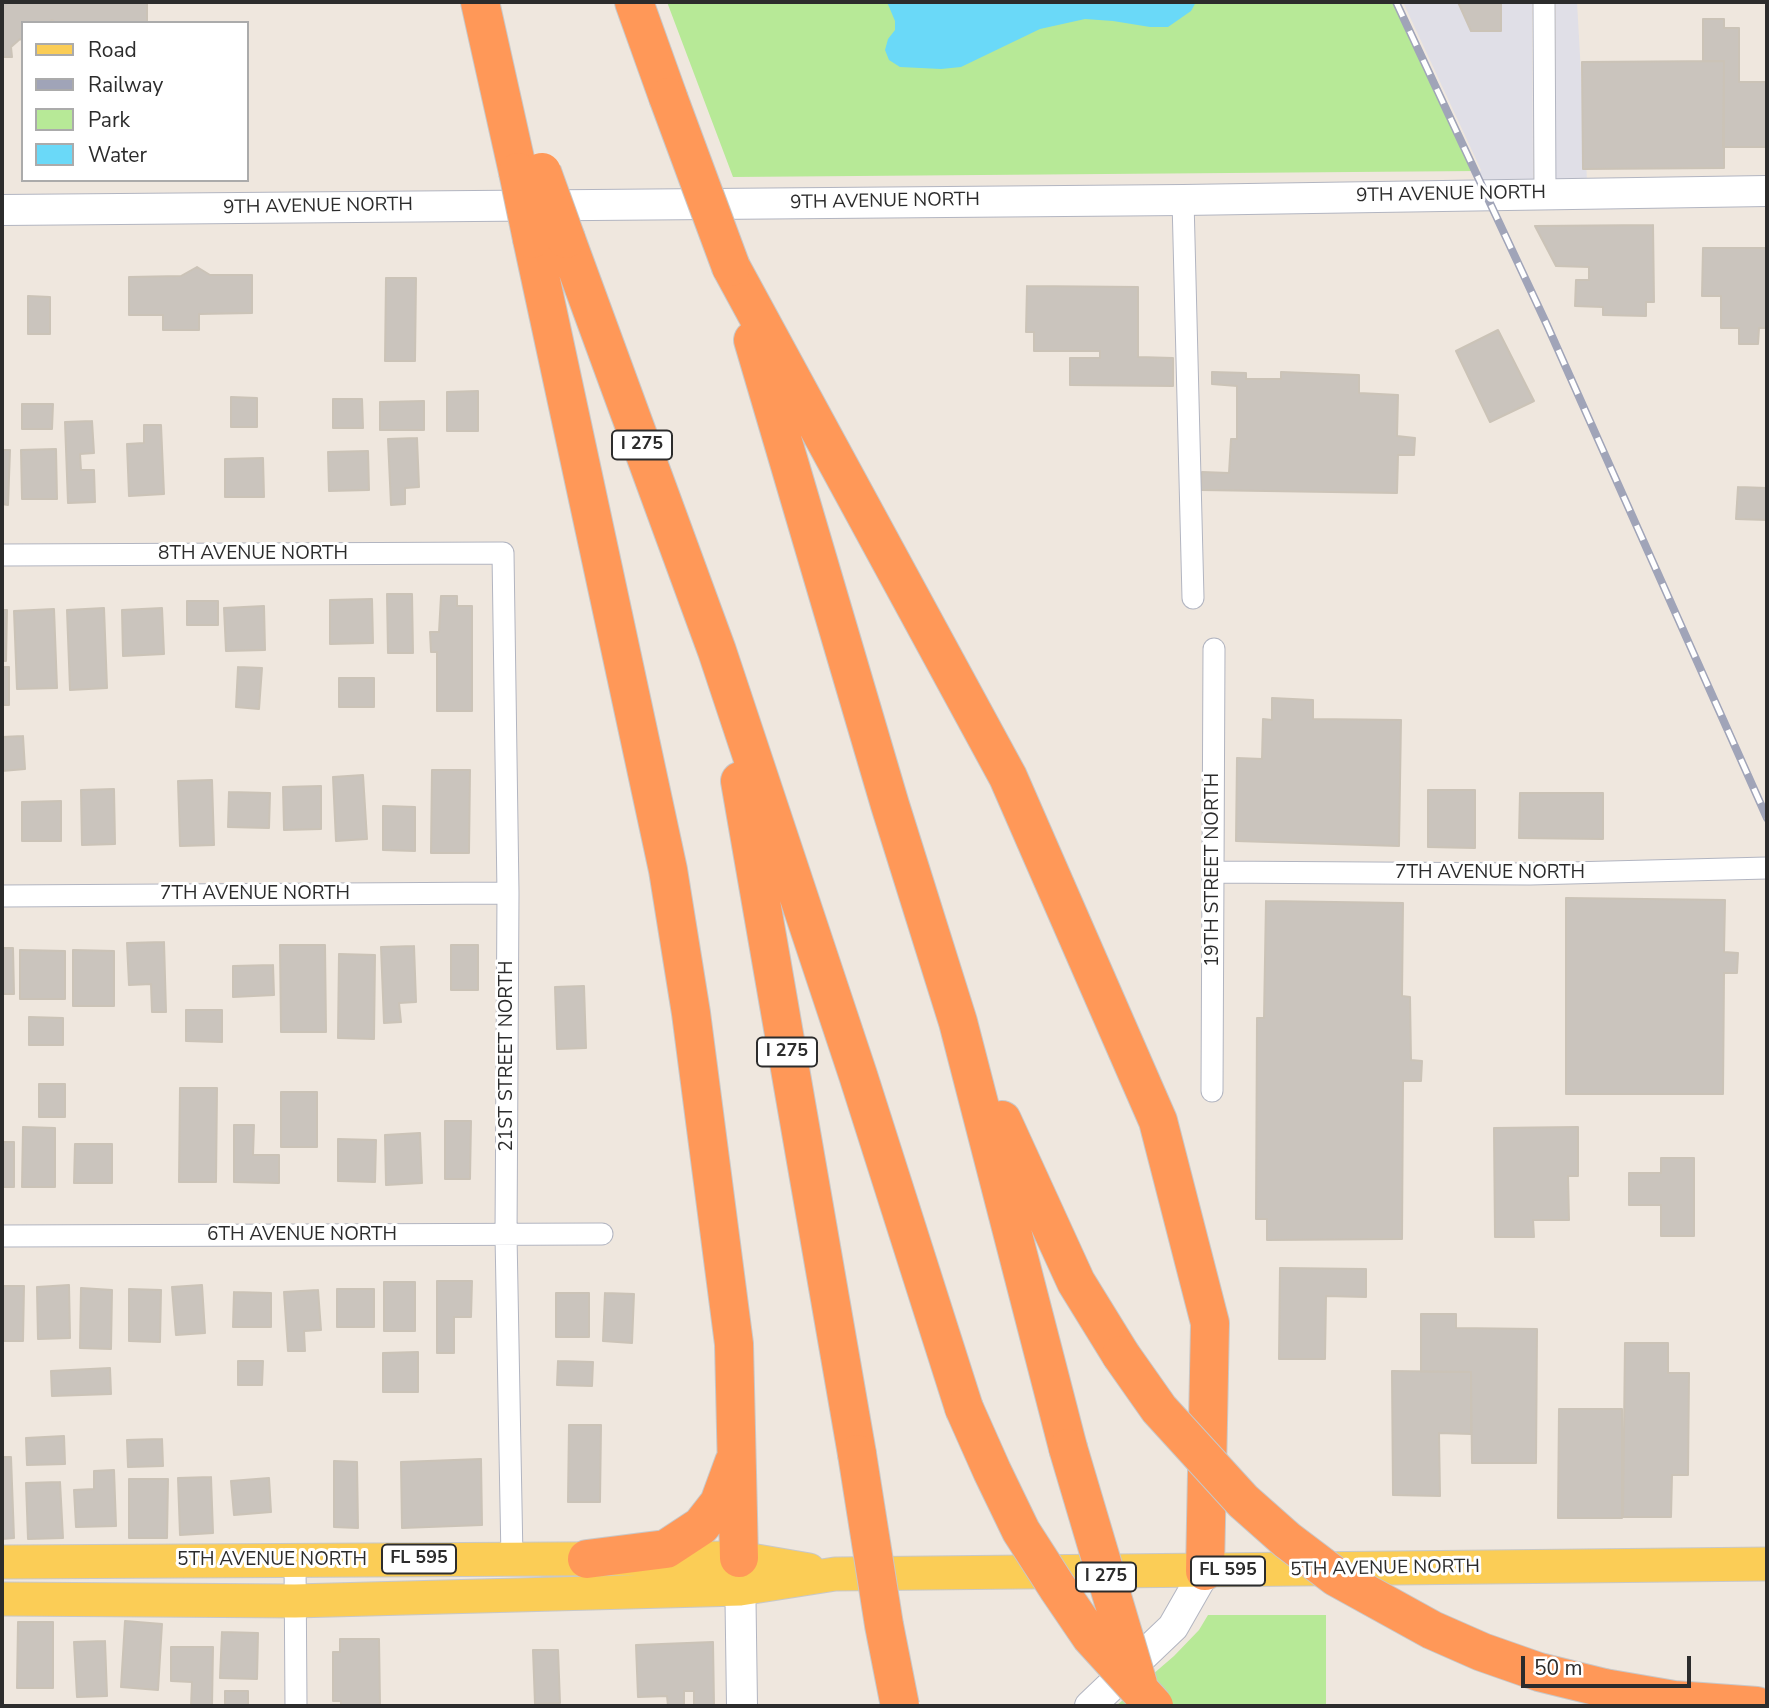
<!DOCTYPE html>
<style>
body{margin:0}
#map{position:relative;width:1769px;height:1708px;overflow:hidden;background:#efe7de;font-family:"Nunito Sans",sans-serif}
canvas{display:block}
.frame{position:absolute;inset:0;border:4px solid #2c2c2c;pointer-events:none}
.legend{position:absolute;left:21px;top:21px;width:228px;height:161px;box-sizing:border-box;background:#fff;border:2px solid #ababab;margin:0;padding:9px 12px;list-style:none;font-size:21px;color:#2c2c2c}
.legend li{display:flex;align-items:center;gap:14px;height:35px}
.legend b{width:35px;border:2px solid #ababab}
.scale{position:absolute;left:1521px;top:1656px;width:170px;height:32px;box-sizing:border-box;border:4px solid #2c2c2c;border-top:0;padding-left:9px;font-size:21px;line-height:24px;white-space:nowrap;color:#2c2c2c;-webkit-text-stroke:5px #fff;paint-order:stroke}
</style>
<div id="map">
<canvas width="1769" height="1708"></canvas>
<div class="frame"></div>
<ul class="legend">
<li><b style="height:9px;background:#fbcd56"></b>Road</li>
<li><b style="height:9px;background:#a0a4b8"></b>Railway</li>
<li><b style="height:19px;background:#b7e997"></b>Park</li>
<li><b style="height:19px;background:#6ad9f8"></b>Water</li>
</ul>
<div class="scale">50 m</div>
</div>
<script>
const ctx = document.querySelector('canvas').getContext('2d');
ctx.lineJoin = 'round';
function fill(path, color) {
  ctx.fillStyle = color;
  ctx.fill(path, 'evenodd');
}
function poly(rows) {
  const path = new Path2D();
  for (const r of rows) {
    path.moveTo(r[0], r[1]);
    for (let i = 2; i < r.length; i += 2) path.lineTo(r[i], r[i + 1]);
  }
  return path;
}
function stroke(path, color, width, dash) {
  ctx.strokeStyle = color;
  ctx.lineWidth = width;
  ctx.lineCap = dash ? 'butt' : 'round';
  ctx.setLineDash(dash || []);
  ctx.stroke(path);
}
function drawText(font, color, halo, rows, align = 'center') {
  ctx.font = font + ' "Nunito Sans",sans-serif';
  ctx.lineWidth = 6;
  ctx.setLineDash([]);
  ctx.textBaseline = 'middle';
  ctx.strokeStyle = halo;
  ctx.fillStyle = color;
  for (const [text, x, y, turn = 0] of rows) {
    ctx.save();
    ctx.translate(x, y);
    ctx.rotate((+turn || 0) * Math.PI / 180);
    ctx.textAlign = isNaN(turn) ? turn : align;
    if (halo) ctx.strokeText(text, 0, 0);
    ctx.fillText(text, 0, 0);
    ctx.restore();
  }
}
fill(poly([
 [1403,2,1532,2,1533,180,1475,181,1481,170],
 [1556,2,1577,2,1587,180,1556,180]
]), '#e0dfe7');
fill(poly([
 [667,2,1396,2,1477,171,733,177],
 [1208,1615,1326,1615,1326,1706,1116,1706,1174,1656,1199,1630]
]), '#b7e997');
fill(poly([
 [887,2,1196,2,1191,11,1168,27,1150,27,1113,21,1085,19,1040,29,961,67,941,69,900,67,889,60,885,50,888,39,895,30,895,21]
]), '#6ad9f8');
const building = poly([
 [2,2,147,2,147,23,55,23,52,20,49,23,23,23,23,41,20,39,11,47,12,57,2,57,2,2],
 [1458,2,1501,2,1501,31,1471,31,1458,2],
 [1703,19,1724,19,1724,28,1739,28,1739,82,1767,82,1767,147,1723,147,1724,61,1703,61,1703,19],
 [1724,61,1724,168,1583,169,1582,62,1724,61],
 [1653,225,1654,302,1646,302,1646,316,1603,315,1603,307,1575,306,1576,280,1589,280,1589,267,1556,266,1535,226,1653,225],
 [1703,248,1767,248,1767,328,1759,328,1758,344,1739,344,1739,328,1721,328,1721,296,1702,296,1703,248],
 [197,267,210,275,252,275,252,313,199,314,199,330,163,330,163,315,129,315,129,277,181,276,197,267],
 [386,278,416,278,415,361,385,361,386,278],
 [1027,286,1138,287,1138,357,1173,358,1173,386,1070,385,1070,358,1100,358,1100,351,1034,351,1034,332,1026,332,1027,286],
 [28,296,50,297,50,334,28,334,28,296],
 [1498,330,1534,401,1490,422,1456,351,1498,330],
 [1212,372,1246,373,1246,379,1281,379,1281,372,1359,375,1359,393,1398,395,1397,436,1415,438,1414,455,1398,455,1397,493,1201,490,1202,472,1229,473,1231,439,1237,439,1237,386,1212,384,1212,372],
 [478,391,478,431,447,431,447,392,478,391],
 [231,397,257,398,257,427,231,427,231,397],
 [333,399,362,399,363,428,333,428,333,399],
 [424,401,424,430,380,430,380,402,424,401],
 [22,404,53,404,52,429,22,429,22,404],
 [92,421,94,453,80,454,81,470,94,470,95,502,68,503,65,422,92,421],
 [144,425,161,425,164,494,129,496,127,444,144,443,144,425],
 [417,438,419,487,405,488,405,504,391,505,388,439,417,438],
 [56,449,57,499,22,499,21,450,56,449],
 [2,450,10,450,8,505,2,504,2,450],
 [368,451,369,490,329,491,328,452,368,451],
 [263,458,264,497,225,497,225,459,263,458],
 [1738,487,1767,488,1767,520,1736,519,1738,487],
 [387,594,412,594,413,653,388,653,387,594],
 [441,596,457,596,457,606,472,606,472,711,437,711,437,652,431,652,430,632,439,632,441,596],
 [372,599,373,643,330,644,330,600,372,599],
 [187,601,218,601,218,625,187,625,187,601],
 [264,606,265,650,226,651,224,608,264,606],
 [104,608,107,688,70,690,67,610,104,608],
 [162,608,164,654,123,656,122,610,162,608],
 [54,609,57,688,17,689,14,611,54,609],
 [2,610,7,610,6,661,2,661,2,610],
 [2,667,9,667,9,705,2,705,2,667],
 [238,667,262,668,259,709,236,707,238,667],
 [339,678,374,678,374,707,339,707,339,678],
 [1272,698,1313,700,1313,719,1401,720,1399,846,1236,841,1237,758,1262,759,1263,719,1272,720,1272,698],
 [23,736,25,769,2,771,2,737,23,736],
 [432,770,470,770,469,853,431,853,432,770],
 [363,775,367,839,336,841,333,777,363,775],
 [212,780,214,845,180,846,178,781,212,780],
 [321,786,321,829,284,830,283,787,321,786],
 [114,789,115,844,82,845,81,790,114,789],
 [1428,790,1475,790,1475,848,1428,847,1428,790],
 [229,792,270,793,269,828,228,827,229,792],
 [1520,793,1603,793,1603,839,1519,838,1520,793],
 [61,801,61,841,22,841,22,802,61,801],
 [383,806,415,807,415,851,383,850,383,806],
 [1566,898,1725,900,1724,952,1738,953,1737,973,1724,973,1723,1094,1566,1094,1566,898],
 [1266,901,1403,903,1402,996,1410,997,1411,1060,1422,1061,1421,1081,1403,1081,1402,1239,1267,1240,1267,1219,1256,1219,1257,1018,1264,1018,1266,901],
 [164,942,166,1012,152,1012,151,984,129,985,127,943,164,942],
 [280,945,325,945,326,1032,281,1032,280,945],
 [451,945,478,945,478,990,451,990,451,945],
 [414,946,416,1002,399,1003,401,1022,384,1023,381,947,414,946],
 [2,948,13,948,14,994,2,994,2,948],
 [20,950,65,951,65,999,20,999,20,950],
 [73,950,114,951,114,1006,73,1006,73,950],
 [339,954,375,955,374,1039,338,1038,339,954],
 [273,965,274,995,233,997,233,966,273,965],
 [584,986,586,1048,557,1049,555,987,584,986],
 [186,1010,222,1010,222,1042,186,1041,186,1010],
 [29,1017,63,1018,63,1045,29,1045,29,1017],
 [39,1084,65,1084,65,1117,39,1117,39,1084],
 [180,1088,217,1088,216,1182,179,1182,180,1088],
 [281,1092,317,1092,317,1147,281,1147,281,1092],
 [445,1121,471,1121,470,1179,445,1179,445,1121],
 [234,1125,254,1125,253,1155,279,1155,279,1183,234,1182,234,1125],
 [23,1127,55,1128,55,1187,22,1187,23,1127],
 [1578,1127,1578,1176,1568,1176,1569,1220,1533,1220,1534,1237,1495,1237,1494,1128,1578,1127],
 [420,1133,422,1183,386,1185,385,1135,420,1133],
 [338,1139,376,1140,375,1182,338,1181,338,1139],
 [2,1142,14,1142,14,1187,2,1187,2,1142],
 [75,1144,112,1144,112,1183,74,1183,75,1144],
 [1661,1158,1694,1158,1694,1236,1661,1236,1661,1205,1629,1205,1629,1173,1661,1173,1661,1158],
 [1280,1268,1366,1269,1366,1297,1326,1296,1325,1359,1279,1359,1280,1268],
 [437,1281,472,1281,471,1317,454,1317,454,1353,437,1353,437,1281],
 [384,1282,415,1282,415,1331,384,1331,384,1282],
 [69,1285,70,1338,38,1339,37,1287,69,1285],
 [202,1285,205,1333,176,1335,172,1287,202,1285],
 [2,1286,24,1286,23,1341,2,1341,2,1286],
 [81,1288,112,1290,111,1349,80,1348,81,1288],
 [129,1289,161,1290,160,1342,129,1341,129,1289],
 [337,1289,374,1289,374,1327,337,1327,337,1289],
 [318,1290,321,1330,304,1331,305,1351,288,1351,284,1292,318,1290],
 [234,1292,271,1293,271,1327,233,1327,234,1292],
 [556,1293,589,1293,589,1337,556,1337,556,1293],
 [605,1293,634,1294,632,1343,603,1341,605,1293],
 [1421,1314,1456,1314,1456,1328,1537,1329,1536,1463,1472,1463,1471,1372,1421,1372,1421,1314],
 [1625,1343,1668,1343,1668,1373,1689,1373,1688,1475,1672,1475,1671,1517,1623,1517,1625,1343],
 [418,1352,418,1392,383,1392,383,1353,418,1352],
 [238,1361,263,1361,262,1385,238,1385,238,1361],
 [558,1361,593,1362,592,1386,557,1385,558,1361],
 [110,1368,111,1394,52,1396,51,1371,110,1368],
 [1392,1371,1471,1372,1471,1434,1439,1433,1440,1496,1393,1495,1392,1371],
 [1559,1409,1622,1409,1622,1518,1558,1518,1559,1409],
 [569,1425,601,1425,600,1502,568,1502,569,1425],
 [64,1436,65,1464,27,1465,26,1438,64,1436],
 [162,1439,163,1466,128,1467,127,1440,162,1439],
 [2,1457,11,1457,14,1538,2,1539,2,1457],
 [481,1459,482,1525,402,1528,401,1462,481,1459],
 [334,1461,357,1462,358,1528,334,1527,334,1461],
 [114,1470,116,1526,76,1527,74,1490,94,1489,94,1471,114,1470],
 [211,1477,213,1533,180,1535,178,1478,211,1477],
 [269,1478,271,1512,234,1515,231,1481,269,1478],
 [129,1479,168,1479,167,1538,129,1538,129,1479],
 [60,1482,63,1538,28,1539,26,1483,60,1482],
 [125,1621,162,1624,158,1690,121,1687,125,1621],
 [18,1622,53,1622,53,1688,17,1688,18,1622],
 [222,1632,258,1633,257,1679,220,1678,222,1632],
 [340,1639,379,1639,380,1706,341,1706,341,1701,333,1701,333,1652,340,1652,340,1639],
 [105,1641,107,1696,77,1697,74,1642,105,1641],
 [713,1642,714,1706,694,1706,694,1691,684,1691,684,1706,668,1706,667,1696,638,1697,636,1645,713,1642],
 [171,1647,213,1647,212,1706,191,1706,192,1682,171,1681,171,1647],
 [533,1650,558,1650,560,1703,535,1704,533,1650],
 [225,1691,248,1691,248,1706,225,1706,225,1691]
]);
fill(building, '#cac4bd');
stroke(building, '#cbc3b7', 2);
const street = poly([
 [1544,2,1545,194],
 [1183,200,1193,598],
 [2,555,503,553,508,893,506,1235,512,1559],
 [1213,872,1530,874,1767,868],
 [2,896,508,893],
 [1212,1091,1214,649],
 [2,1236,602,1234],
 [295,1560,296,1706]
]);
const secondary = poly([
 [2,210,1183,200,1767,191],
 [740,1565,742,1706],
 [1090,1706,1173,1627,1205,1571]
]);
const primary = poly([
 [2,1562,739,1558,809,1570],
 [2,1599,295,1601,740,1589,835,1574,1767,1564]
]);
const highway = poly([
 [480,2,518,172],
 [634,2,668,97],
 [532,239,668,870,691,1013,734,1344,739,1558],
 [566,239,717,651,858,1075,964,1408],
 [731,267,1008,777,1158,1121,1210,1323,1205,1571],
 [753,340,890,805,958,1022,1068,1448],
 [740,781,857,1454],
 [1002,1120,1076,1282,1121,1355],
 [587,1559,666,1549,701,1526,719,1503,734,1462],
 [1604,1688,1674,1700,1757,1706]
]);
stroke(street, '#b2b5c1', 23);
stroke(secondary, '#b2b5c1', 32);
stroke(primary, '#c8c8c8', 35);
stroke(highway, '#c8c8c8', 40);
stroke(street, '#fff', 21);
stroke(secondary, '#fff', 30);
stroke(primary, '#fbcd56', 33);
stroke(highway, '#ff9858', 38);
const rail = poly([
 [1396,2,1547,325,1767,818]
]);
stroke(rail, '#a0a4b8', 8);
stroke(rail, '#fff', 5, [16]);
const highwayBridge = poly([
 [668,97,731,267],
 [518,172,532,239],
 [542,172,566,239],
 [1121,1355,1159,1409,1243,1501,1287,1540,1336,1577,1432,1630,1482,1652,1539,1672,1604,1688],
 [964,1408,992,1471,1021,1531,1057,1587,1091,1637,1154,1706],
 [1068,1448,1138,1684],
 [857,1454,884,1625,900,1706]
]);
stroke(highwayBridge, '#c8c8c8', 40, []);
stroke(highwayBridge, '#ff9858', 38);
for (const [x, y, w] of [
 [642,445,60],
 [787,1052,60],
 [419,1559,74],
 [1228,1571,74],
 [1106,1577,60]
]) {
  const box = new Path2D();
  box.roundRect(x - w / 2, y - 14.5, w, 29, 5);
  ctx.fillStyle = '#fff';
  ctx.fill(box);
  stroke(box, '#2c2c2c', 2);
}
drawText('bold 18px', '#2c2c2c', null, [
 ["I 275",642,445],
 ["I 275",787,1052],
 ["FL 595",419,1559],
 ["FL 595",1228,1571],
 ["I 275",1106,1577]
]);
drawText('19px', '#2c2c2c', '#fff', [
 ["9TH AVENUE NORTH",1451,195,-1],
 ["9TH AVENUE NORTH",885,202,-1],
 ["9TH AVENUE NORTH",318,207,-1],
 ["8TH AVENUE NORTH",253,554],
 ["19TH STREET NORTH",1213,870,-90],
 ["7TH AVENUE NORTH",1490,873],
 ["7TH AVENUE NORTH",255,894],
 ["21ST STREET NORTH",507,1056,-90],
 ["6TH AVENUE NORTH",302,1235],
 ["5TH AVENUE NORTH",272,1560],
 ["5TH AVENUE NORTH",1385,1569,-1]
]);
</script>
